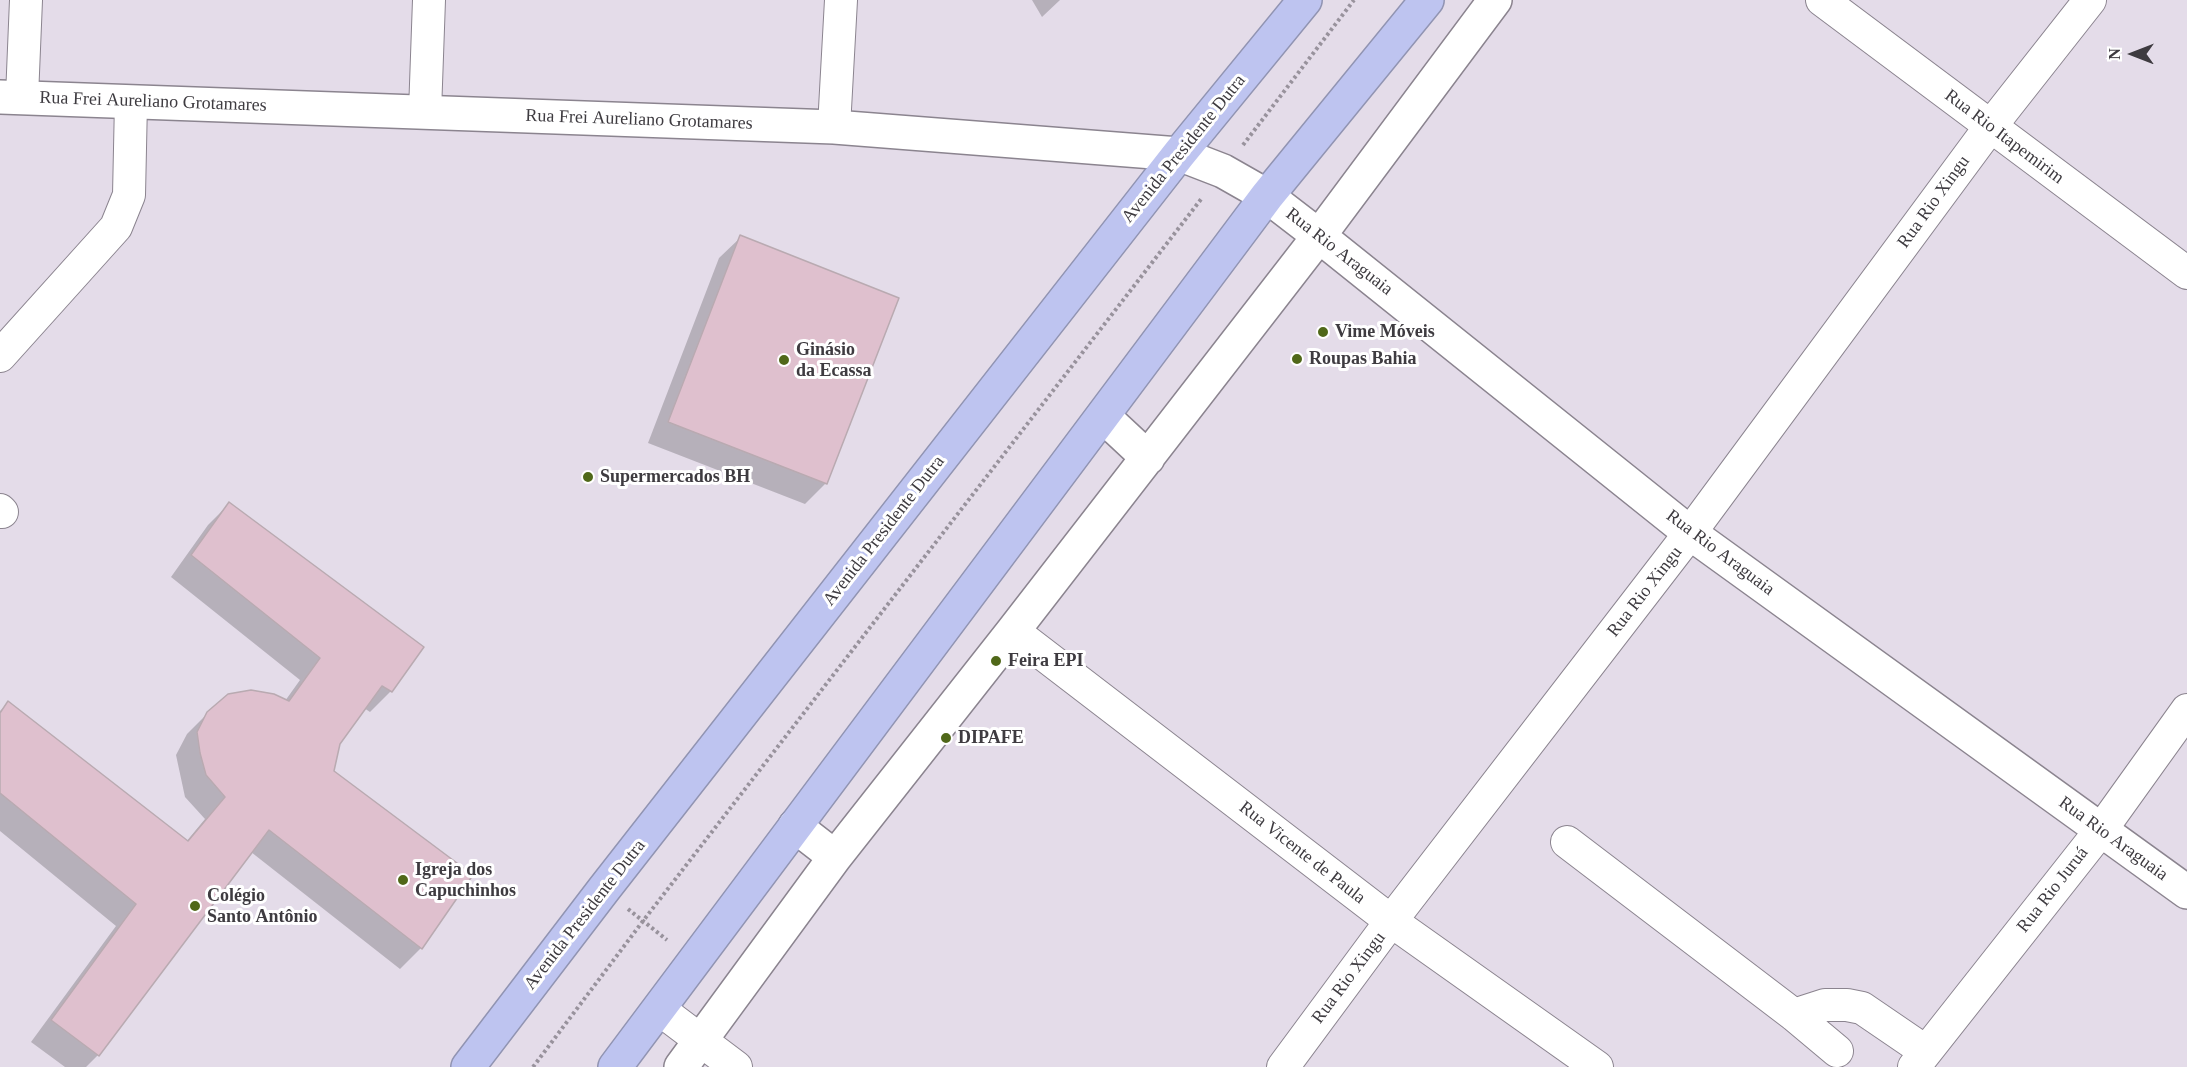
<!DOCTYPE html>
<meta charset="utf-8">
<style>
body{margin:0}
#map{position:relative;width:2187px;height:1067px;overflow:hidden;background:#e4dce9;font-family:Georgia,serif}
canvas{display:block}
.north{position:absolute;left:2103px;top:24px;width:60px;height:60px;-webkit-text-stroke:4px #fff;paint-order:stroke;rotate:270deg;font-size:16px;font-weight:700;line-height:24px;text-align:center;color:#3e3b40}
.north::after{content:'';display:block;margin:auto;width:21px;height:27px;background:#3e3b40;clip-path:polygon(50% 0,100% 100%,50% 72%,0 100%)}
</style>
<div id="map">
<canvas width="2187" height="1067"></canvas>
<div class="north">N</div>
</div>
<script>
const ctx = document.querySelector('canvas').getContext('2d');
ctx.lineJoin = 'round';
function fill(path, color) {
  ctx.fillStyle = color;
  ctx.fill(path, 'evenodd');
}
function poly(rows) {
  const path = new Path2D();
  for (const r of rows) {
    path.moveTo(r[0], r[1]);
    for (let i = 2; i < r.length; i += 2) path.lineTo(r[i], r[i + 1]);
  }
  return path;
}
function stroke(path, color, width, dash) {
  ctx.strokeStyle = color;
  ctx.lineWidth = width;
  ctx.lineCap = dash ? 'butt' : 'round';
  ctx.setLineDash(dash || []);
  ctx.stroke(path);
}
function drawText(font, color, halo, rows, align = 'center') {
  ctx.font = font + ' Georgia,serif';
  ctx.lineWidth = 6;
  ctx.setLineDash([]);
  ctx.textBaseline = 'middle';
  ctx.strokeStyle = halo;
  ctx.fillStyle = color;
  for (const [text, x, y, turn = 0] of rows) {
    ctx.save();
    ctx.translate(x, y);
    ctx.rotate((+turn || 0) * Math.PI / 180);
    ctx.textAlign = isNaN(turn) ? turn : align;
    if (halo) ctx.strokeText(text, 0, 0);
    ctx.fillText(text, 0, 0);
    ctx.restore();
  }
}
fill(poly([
 [1032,0,1060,0,1042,17],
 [741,237,826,483,805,504,648,443,719,258],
 [229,504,391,691,370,712,364,708,338,743,332,771,421,948,400,969,251,852,98,1055,86,1067,65,1067,31,1042,116,926,0,831,0,711,8,703,186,842,205,819,185,797,176,755,187,734,208,713,285,701,300,680,171,577,208,525]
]), '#0003');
const building = poly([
 [740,235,899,298,827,484,668,422,740,235],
 [229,502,424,647,392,692,382,686,340,744,334,771,473,875,422,949,269,830,99,1056,51,1020,136,904,0,793,0,713,8,701,188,841,225,797,206,775,200,753,197,732,207,712,228,694,251,690,274,694,289,701,320,658,191,555,229,502]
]);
fill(building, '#dfc0ce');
stroke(building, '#b9aab1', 1.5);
const street = poly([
 [1822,0,2187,273],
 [22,97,26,0],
 [425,112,429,0],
 [834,127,841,0],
 [0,356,116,227,129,195,131,102],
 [0,510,2,512],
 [1013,631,1391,921,1597,1067],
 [1567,842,1794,1015,1837,1051],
 [659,1009,736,1067],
 [1794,1015,1825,1005,1847,1005,1862,1008,1925,1051],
 [1283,1067,1391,921,1690,533,1990,127,2090,0],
 [1914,1067,2101,830,2187,710]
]);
const secondary = poly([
 [0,97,834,127,1179,154,1223,171,1267,196,1319,236,1690,533,2187,892],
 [1103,416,1148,458],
 [795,826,835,857],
 [681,1067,835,857,1013,631,1319,236,1495,0]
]);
const highway = poly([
 [468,1067,604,889,1179,154,1305,0],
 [615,1067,1267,196,1427,0]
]);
stroke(street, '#8b848f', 34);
stroke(secondary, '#8b848f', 36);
stroke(highway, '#9194b2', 36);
stroke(poly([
 [1243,145,1354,0],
 [628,909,667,940],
 [533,1067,643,921,1202,198]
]), '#98929c', 4, [3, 3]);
stroke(street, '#fff', 32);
stroke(secondary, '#fff', 33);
stroke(highway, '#bec4f0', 33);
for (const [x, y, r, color] of [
 [1323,332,6,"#506819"],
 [1297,359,6,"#506819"],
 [784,360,6,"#506819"],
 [588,477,6,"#506819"],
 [996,661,6,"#506819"],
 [946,738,6,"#506819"],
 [403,880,6,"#506819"],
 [195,906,6,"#506819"]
]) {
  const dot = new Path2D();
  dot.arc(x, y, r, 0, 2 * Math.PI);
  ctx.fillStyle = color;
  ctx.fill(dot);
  stroke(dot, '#fff', 2);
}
drawText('18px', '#3e3b40', '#fff', [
 ["Rua Frei Aureliano Grotamares",153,102,2],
 ["Rua Frei Aureliano Grotamares",639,120,2],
 ["Rua Rio Itapemirim",2004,137,37],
 ["Avenida Presidente Dutra",1184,149,-51],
 ["Rua Rio Xingu",1934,202,-54],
 ["Rua Rio Araguaia",1339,252,38],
 ["Avenida Presidente Dutra",884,531,-52],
 ["Rua Rio Araguaia",1720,553,37],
 ["Rua Rio Xingu",1645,592,-52],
 ["Rua Rio Araguaia",2113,839,36],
 ["Rua Vicente de Paula",1302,853,38],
 ["Rua Rio Juruá",2053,890,-52],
 ["Avenida Presidente Dutra",585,915,-52],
 ["Rua Rio Xingu",1349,978,-53]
]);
drawText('bold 18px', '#3e3b40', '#fff', [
 ["Vime Móveis",1335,332],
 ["Ginásio",796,350],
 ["da Ecassa",796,371],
 ["Roupas Bahia",1309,359],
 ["Supermercados BH",600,477],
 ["Feira EPI",1008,661],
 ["DIPAFE",958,738],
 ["Igreja dos",415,870],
 ["Capuchinhos",415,891],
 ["Colégio",207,896],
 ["Santo Antônio",207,917]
], 'left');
</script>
